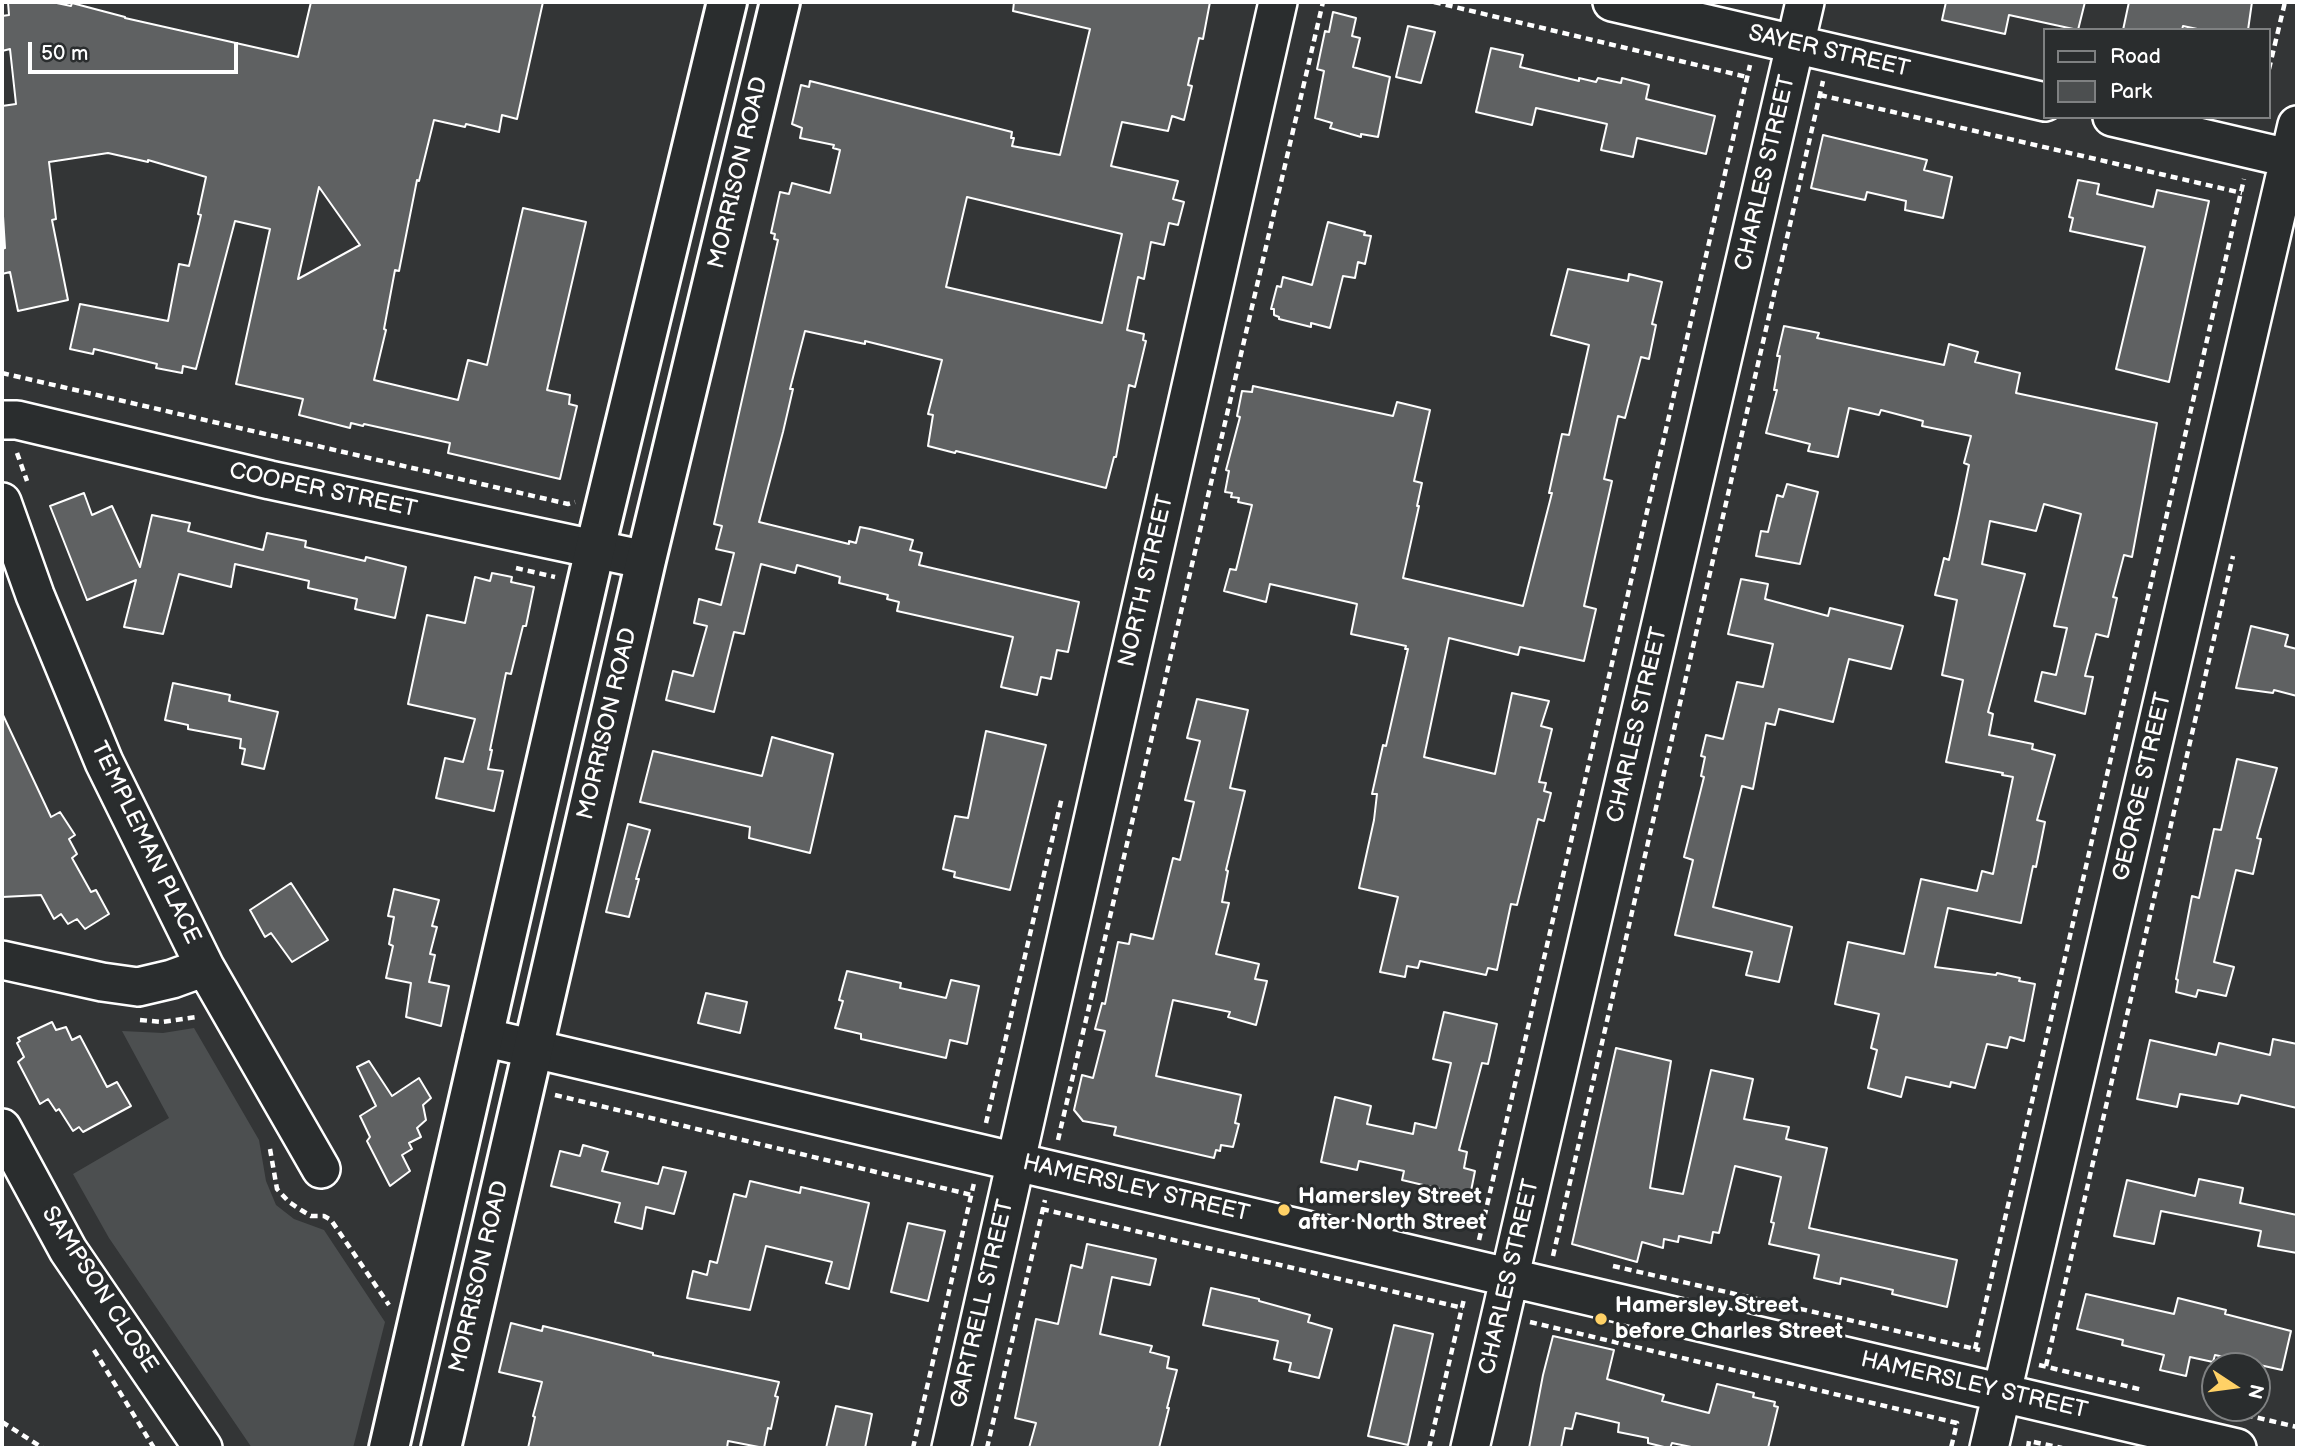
<!DOCTYPE html>
<style>
body{margin:0}
#map{position:relative;width:2299px;height:1450px;overflow:hidden;background:#333536;font-family:"Balsamiq Sans",sans-serif}
canvas{display:block}
.frame{position:absolute;inset:0;border:4px solid #fff;pointer-events:none}
.legend{position:absolute;left:2043px;top:28px;width:228px;height:91px;box-sizing:border-box;background:#2a2d2e;border:2px solid #7f8182;margin:0;padding:9px 12px;list-style:none;font-size:21px;color:#fff}
.legend li{display:flex;align-items:center;gap:14px;height:35px}
.legend b{width:35px;border:2px solid #7f8182}
.north{position:absolute;left:2201px;top:1352px;width:70px;height:70px;box-sizing:border-box;background:#2a2d2e;border:2px solid #7f8182;border-radius:50%;rotate:103deg;font-size:19px;font-weight:700;line-height:28px;text-align:center;color:#fff}
.north::after{content:'';display:block;margin:auto;width:24px;height:32px;background:#ffd166;clip-path:polygon(50% 0,100% 100%,50% 72%,0 100%)}
.scale{position:absolute;left:28px;top:42px;width:210px;height:32px;box-sizing:border-box;border:4px solid #fff;border-top:0;padding-left:9px;font-size:21px;line-height:24px;white-space:nowrap;color:#fff;-webkit-text-stroke:5px #2a2d2e;paint-order:stroke}
</style>
<div id="map">
<canvas width="2299" height="1450"></canvas>
<div class="frame"></div>
<ul class="legend">
<li><b style="height:9px;background:#2a2d2e"></b>Road</li>
<li><b style="height:19px;background:#4c4f50"></b>Park</li>
</ul>
<div class="north">N</div>
<div class="scale">50 m</div>
</div>
<script>
const ctx = document.querySelector('canvas').getContext('2d');
ctx.lineJoin = 'round';
function fill(path, color) {
  ctx.fillStyle = color;
  ctx.fill(path, 'evenodd');
}
function poly(rows) {
  const path = new Path2D();
  for (const r of rows) {
    path.moveTo(r[0], r[1]);
    for (let i = 2; i < r.length; i += 2) path.lineTo(r[i], r[i + 1]);
  }
  return path;
}
function stroke(path, color, width, dash) {
  ctx.strokeStyle = color;
  ctx.lineWidth = width;
  ctx.lineCap = dash ? 'butt' : 'round';
  ctx.setLineDash(dash || []);
  ctx.stroke(path);
}
function drawText(font, color, halo, rows, align = 'center') {
  ctx.font = font + ' "Balsamiq Sans",sans-serif';
  ctx.lineWidth = 6;
  ctx.setLineDash([]);
  ctx.textBaseline = 'middle';
  ctx.strokeStyle = halo;
  ctx.fillStyle = color;
  for (const [text, x, y, turn = 0] of rows) {
    ctx.save();
    ctx.translate(x, y);
    ctx.rotate((+turn || 0) * Math.PI / 180);
    ctx.textAlign = isNaN(turn) ? turn : align;
    if (halo) ctx.strokeText(text, 0, 0);
    ctx.fillText(text, 0, 0);
    ctx.restore();
  }
}
fill(poly([
 [194,1028,259,1140,266,1181,276,1205,294,1219,324,1230,385,1322,353,1448,252,1448,109,1238,73,1174,169,1118,122,1031,163,1033]
]), '#4c4f50');
const building = poly([
 [8,2,52,2,71,6,72,3,125,17,125,18,298,57,311,2,543,2,517,119,502,115,499,132,466,124,465,127,434,120,419,181,417,180,399,271,395,270,384,329,386,330,374,380,458,400,468,360,487,365,523,208,586,222,547,390,570,395,569,404,577,406,560,479,448,453,450,443,364,424,363,426,351,423,350,428,299,415,303,399,236,384,270,229,235,221,196,369,183,366,182,373,156,368,157,364,94,349,93,354,70,349,80,304,168,321,179,264,189,266,201,215,198,214,206,177,148,160,148,162,108,153,49,162,56,219,52,220,68,300,18,311,10,272,2,274,2,249,5,248,2,200,2,106,16,104,10,49,2,51,2,16,9,15,8,2],
 [319,187,360,245,298,279,319,187],
 [1014,2,1210,2,1203,39,1199,38,1188,85,1192,86,1184,120,1172,116,1168,131,1122,122,1111,166,1178,181,1173,199,1184,202,1178,225,1169,223,1164,245,1151,242,1144,279,1138,277,1127,330,1144,334,1143,340,1146,341,1135,387,1129,385,1116,457,1114,457,1106,488,956,451,955,453,928,446,933,415,928,414,942,360,865,341,865,344,805,331,790,389,793,389,783,432,759,522,849,544,849,541,856,543,860,527,870,529,913,540,910,550,922,553,919,565,1079,602,1068,652,1057,650,1051,679,1041,677,1037,695,1001,687,1013,637,897,611,899,602,887,599,888,595,839,583,840,577,797,565,795,573,761,564,744,634,734,632,714,712,666,700,673,671,693,676,707,626,694,623,699,599,721,605,734,553,716,549,722,526,714,524,778,240,774,239,775,234,771,233,780,192,789,194,792,183,830,193,840,150,833,148,834,145,800,138,802,128,792,124,801,85,809,87,810,81,1012,132,1011,138,1014,138,1012,146,1060,155,1090,29,1013,11,1014,2],
 [967,197,1122,234,1102,323,946,287,967,197],
 [1946,2,2085,2,2078,30,2009,15,2005,34,1942,20,1946,2],
 [2129,2,2252,2,2248,30,2202,30,2183,26,2182,30,2123,30,2129,2],
 [1333,12,1356,18,1352,36,1360,38,1353,67,1390,77,1378,137,1361,134,1361,137,1330,128,1332,123,1315,118,1324,71,1317,69,1325,31,1329,32,1333,12],
 [1408,26,1435,32,1421,83,1396,77,1408,26],
 [1491,48,1523,55,1520,67,1579,81,1579,78,1596,82,1598,78,1621,83,1622,78,1649,85,1646,99,1715,116,1706,154,1637,138,1633,157,1601,150,1607,124,1536,108,1532,125,1476,112,1491,48],
 [1823,135,1927,160,1924,170,1952,177,1943,218,1905,210,1906,201,1867,192,1865,200,1811,188,1823,135],
 [2078,180,2099,184,2097,194,2153,207,2157,190,2209,201,2169,382,2116,369,2145,247,2070,231,2073,218,2069,217,2078,180],
 [1328,222,1365,232,1364,235,1371,236,1365,264,1358,262,1355,278,1343,276,1330,328,1311,323,1311,327,1279,319,1279,317,1274,315,1274,309,1271,309,1277,286,1281,287,1283,277,1312,285,1328,222],
 [1568,269,1628,281,1629,274,1662,282,1652,324,1656,325,1649,359,1641,357,1625,418,1618,416,1604,479,1612,481,1584,606,1596,609,1584,661,1520,647,1518,655,1449,638,1424,757,1495,774,1512,693,1549,701,1541,726,1552,729,1539,782,1546,783,1544,791,1551,793,1544,821,1538,819,1517,905,1511,904,1497,970,1488,968,1486,975,1420,961,1418,968,1407,966,1405,977,1380,972,1398,897,1359,888,1374,820,1377,794,1372,794,1383,745,1386,746,1408,649,1405,649,1406,646,1351,634,1357,604,1270,584,1266,602,1224,591,1230,569,1236,570,1252,505,1238,502,1239,498,1231,497,1232,493,1225,492,1229,471,1226,470,1240,417,1237,416,1242,391,1252,392,1253,386,1393,416,1397,402,1430,410,1414,481,1422,483,1417,506,1419,506,1403,578,1523,606,1552,493,1549,493,1562,434,1569,435,1589,345,1551,335,1568,269],
 [1784,326,1819,333,1817,338,1944,365,1949,344,1978,352,1975,362,2020,373,2016,393,2157,423,2132,557,2124,555,2113,597,2117,598,2108,637,2096,634,2085,676,2093,677,2085,714,2035,701,2042,672,2056,675,2067,628,2054,626,2081,514,2044,504,2036,531,1990,521,1982,564,2025,574,1988,712,1993,714,1989,735,2033,744,2032,749,2055,755,2037,820,2045,822,2036,867,2033,866,2021,923,1948,908,1935,967,1996,975,1997,973,2020,978,2019,981,2035,984,2024,1041,2010,1037,2007,1048,1987,1044,1975,1088,1951,1082,1950,1087,1906,1077,1901,1097,1868,1088,1877,1050,1871,1048,1879,1014,1835,1004,1848,942,1904,954,1921,879,1977,891,1982,871,1993,874,2013,777,2002,775,2003,773,1946,762,1963,680,1942,675,1957,600,1935,595,1944,558,1949,560,1959,514,1969,465,1964,463,1971,436,1922,426,1923,421,1881,410,1879,415,1849,408,1838,457,1808,451,1810,444,1766,433,1777,390,1774,390,1780,356,1777,356,1784,326],
 [1787,484,1818,492,1800,564,1756,556,1761,531,1768,532,1777,495,1783,497,1787,484],
 [84,493,92,515,112,506,140,567,152,515,190,523,188,531,263,550,267,533,306,541,305,547,365,561,366,557,406,567,395,618,355,609,357,599,308,588,309,581,235,564,231,587,179,574,163,634,124,627,136,580,87,600,50,506,84,493],
 [492,573,512,577,511,582,534,587,526,626,523,626,511,674,506,673,490,750,492,750,488,769,503,771,494,811,436,798,445,758,463,762,475,719,408,704,427,615,465,623,475,577,490,581,492,573],
 [1741,579,1768,584,1765,599,1828,616,1830,608,1903,626,1891,669,1849,659,1833,722,1779,709,1775,725,1766,723,1753,789,1742,786,1713,907,1792,927,1779,982,1746,975,1752,952,1675,935,1693,860,1684,857,1704,777,1701,776,1705,757,1701,756,1706,735,1723,739,1737,682,1763,687,1773,644,1728,634,1741,579],
 [2251,626,2288,635,2285,646,2297,649,2297,696,2274,690,2273,693,2236,688,2251,626],
 [173,683,230,695,229,701,278,712,264,769,242,764,245,749,240,748,241,739,188,729,188,725,165,720,173,683],
 [1197,699,1248,710,1230,788,1245,791,1226,870,1228,871,1222,902,1229,903,1216,954,1259,964,1255,979,1267,981,1256,1025,1228,1017,1230,1012,1173,1000,1156,1076,1241,1095,1235,1123,1239,1124,1233,1147,1221,1145,1220,1151,1216,1150,1214,1158,1114,1135,1116,1127,1083,1121,1074,1110,1082,1075,1093,1078,1105,1031,1095,1029,1102,1003,1105,1004,1118,942,1129,944,1131,934,1153,939,1173,858,1180,860,1194,802,1185,800,1200,741,1187,738,1197,699],
 [2,713,51,817,60,812,75,835,69,839,77,854,72,858,91,892,96,890,109,914,85,929,77,919,68,924,61,914,54,919,41,895,2,897,2,713],
 [986,731,1046,745,1010,890,954,877,955,872,943,869,955,816,968,818,986,731],
 [772,737,833,754,810,853,749,838,750,827,640,802,653,751,762,776,772,737],
 [2237,759,2277,768,2257,838,2261,839,2253,874,2236,870,2214,962,2234,967,2226,996,2198,990,2196,997,2176,992,2178,980,2176,979,2192,896,2199,898,2214,829,2221,830,2237,759],
 [628,824,650,830,636,879,639,879,629,917,606,912,628,824],
 [291,883,328,940,292,962,271,933,265,937,250,910,291,883],
 [394,889,439,900,432,926,437,927,430,954,435,955,429,982,449,986,441,1026,406,1017,411,983,386,978,393,946,389,944,394,917,388,916,394,889],
 [847,971,901,983,900,988,946,998,951,980,979,986,967,1044,950,1040,946,1058,861,1039,861,1034,835,1028,843,1001,839,1000,847,971],
 [706,993,747,1002,740,1033,698,1023,706,993],
 [1444,1012,1497,1024,1488,1064,1482,1063,1459,1150,1467,1152,1464,1168,1475,1171,1469,1201,1439,1194,1440,1189,1402,1180,1404,1171,1359,1161,1357,1170,1321,1162,1335,1097,1371,1106,1367,1124,1413,1134,1415,1123,1436,1128,1451,1063,1433,1059,1444,1012],
 [52,1022,56,1030,66,1027,72,1040,80,1036,107,1087,117,1082,131,1106,83,1132,79,1127,73,1131,59,1109,56,1111,48,1099,40,1104,18,1062,24,1057,17,1043,20,1041,18,1038,52,1022],
 [2273,1039,2297,1044,2297,1108,2241,1095,2238,1104,2180,1094,2177,1107,2137,1099,2150,1040,2216,1055,2219,1043,2270,1055,2273,1039],
 [1616,1048,1671,1061,1650,1188,1683,1194,1711,1070,1753,1079,1744,1119,1789,1127,1786,1139,1827,1148,1809,1228,1957,1260,1947,1307,1892,1294,1893,1290,1841,1278,1840,1284,1814,1278,1819,1255,1769,1244,1774,1223,1771,1222,1781,1177,1735,1166,1719,1233,1713,1232,1711,1243,1679,1236,1678,1242,1664,1239,1663,1248,1642,1242,1637,1262,1572,1244,1616,1048],
 [369,1061,392,1096,419,1078,431,1098,423,1105,426,1120,417,1128,421,1137,409,1143,412,1149,402,1155,410,1171,390,1186,367,1141,370,1137,360,1116,376,1106,357,1067,369,1061],
 [583,1145,608,1152,602,1171,658,1184,663,1167,686,1172,674,1214,646,1207,642,1229,615,1222,620,1203,551,1186,560,1151,580,1156,583,1145],
 [2199,1179,2243,1188,2240,1203,2297,1215,2297,1253,2258,1246,2261,1231,2161,1211,2154,1244,2114,1236,2127,1180,2195,1196,2199,1179],
 [750,1181,800,1193,801,1187,869,1203,849,1289,826,1283,832,1262,766,1246,750,1310,687,1298,693,1271,707,1275,710,1261,717,1263,734,1194,746,1197,750,1181],
 [908,1223,945,1231,928,1301,891,1292,908,1223],
 [1087,1244,1156,1259,1150,1285,1112,1277,1100,1334,1152,1346,1150,1352,1169,1357,1167,1368,1177,1370,1167,1408,1169,1408,1159,1448,1029,1448,1036,1423,1015,1418,1036,1319,1058,1324,1071,1265,1082,1268,1087,1244],
 [1211,1288,1259,1299,1259,1301,1310,1315,1308,1322,1332,1329,1319,1378,1289,1371,1291,1363,1274,1359,1278,1341,1203,1325,1211,1288],
 [2086,1294,2174,1314,2178,1298,2226,1310,2225,1314,2291,1331,2282,1370,2215,1355,2213,1362,2190,1357,2186,1376,2160,1370,2164,1355,2122,1345,2123,1340,2077,1329,2086,1294],
 [511,1323,542,1331,543,1326,653,1353,653,1355,779,1382,775,1396,778,1397,771,1429,768,1428,764,1448,728,1441,727,1448,528,1448,535,1417,533,1416,542,1382,499,1372,511,1323],
 [1394,1325,1433,1334,1408,1445,1368,1436,1394,1325],
 [1553,1336,1614,1350,1607,1379,1664,1395,1662,1401,1709,1413,1717,1384,1754,1393,1753,1397,1775,1402,1774,1406,1778,1407,1768,1448,1696,1448,1672,1443,1670,1448,1668,1448,1648,1443,1648,1438,1618,1432,1619,1423,1576,1413,1572,1429,1565,1428,1561,1448,1529,1448,1543,1375,1553,1336],
 [836,1406,872,1414,865,1448,826,1448,836,1406]
]);
fill(building, '#5f6162');
stroke(building, '#fff', 2);
const minor = poly([
 [1612,2,2045,102],
 [2112,117,2297,160],
 [2,420,17,420,270,480,646,560],
 [2,502,35,595,104,762,205,967,321,1169],
 [2,960,102,982,138,987,172,979,205,967],
 [483,1037,2237,1448],
 [2,1128,68,1250,203,1448],
 [951,1448,1278,2],
 [1470,1448,1805,2],
 [1989,1448,2297,125]
]);
const major = poly([
 [389,1448,595,549,727,2],
 [441,1448,646,560,780,2]
]);
stroke(minor, '#fff', 42);
stroke(major, '#fff', 44);
stroke(poly([
 [1434,2,1747,77],
 [2269,69,2285,2],
 [1820,95,2242,193],
 [2,373,568,504,575,502],
 [17,453,27,481],
 [516,568,555,577],
 [140,1020,162,1022,197,1017],
 [555,1095,972,1195],
 [986,1123,1062,797],
 [1058,1140,1323,2],
 [270,1149,277,1189,289,1202,301,1210,311,1216,324,1216,331,1220,389,1305],
 [1042,1209,1463,1308],
 [1479,1240,1750,65],
 [1553,1256,1823,81],
 [1613,1266,1980,1350],
 [1530,1322,1957,1423,1951,1448],
 [1975,1349,2244,179],
 [94,1350,154,1448],
 [2039,1365,2143,1390],
 [2046,1366,2233,556],
 [2246,1415,2297,1427],
 [2,1422,43,1448],
 [913,1448,974,1183],
 [987,1448,1045,1200],
 [1429,1448,1464,1299],
 [2028,1448,2029,1441,2062,1448]
]), '#fff', 4.5, [7, 5]);
stroke(minor, '#2a2d2e', 37);
stroke(major, '#2a2d2e', 38);
for (const [x, y, r, color] of [
 [1284,1210,7,"#ffd166"],
 [1601,1319,7,"#ffd166"]
]) {
  const dot = new Path2D();
  dot.arc(x, y, r, 0, 2 * Math.PI);
  ctx.fillStyle = color;
  ctx.fill(dot);
  stroke(dot, '#2a2d2e', 2.5);
}
drawText('23px', '#fff', '#2a2d2e', [
 ["SAYER STREET",1829,52,13],
 ["MORRISON ROAD",739,173,-77],
 ["CHARLES STREET",1766,173,-77],
 ["COOPER STREET",323,491,12],
 ["NORTH STREET",1147,581,-77],
 ["MORRISON ROAD",608,724,-77],
 ["CHARLES STREET",1638,725,-77],
 ["GEORGE STREET",2143,787,-77],
 ["TEMPLEMAN PLACE",145,843,64],
 ["HAMERSLEY STREET",1136,1189,13],
 ["MORRISON ROAD",480,1277,-77],
 ["CHARLES STREET",1510,1277,-77],
 ["SAMPSON CLOSE",99,1290,57],
 ["GARTRELL STREET",983,1304,-77],
 ["HAMERSLEY STREET",1974,1386,13]
]);
drawText('bold 23px', '#fff', '#2a2d2e', [
 ["Hamersley Street",1298,1197],
 ["after North Street",1298,1223],
 ["Hamersley Street",1615,1306],
 ["before Charles Street",1615,1332]
], 'left');
</script>
